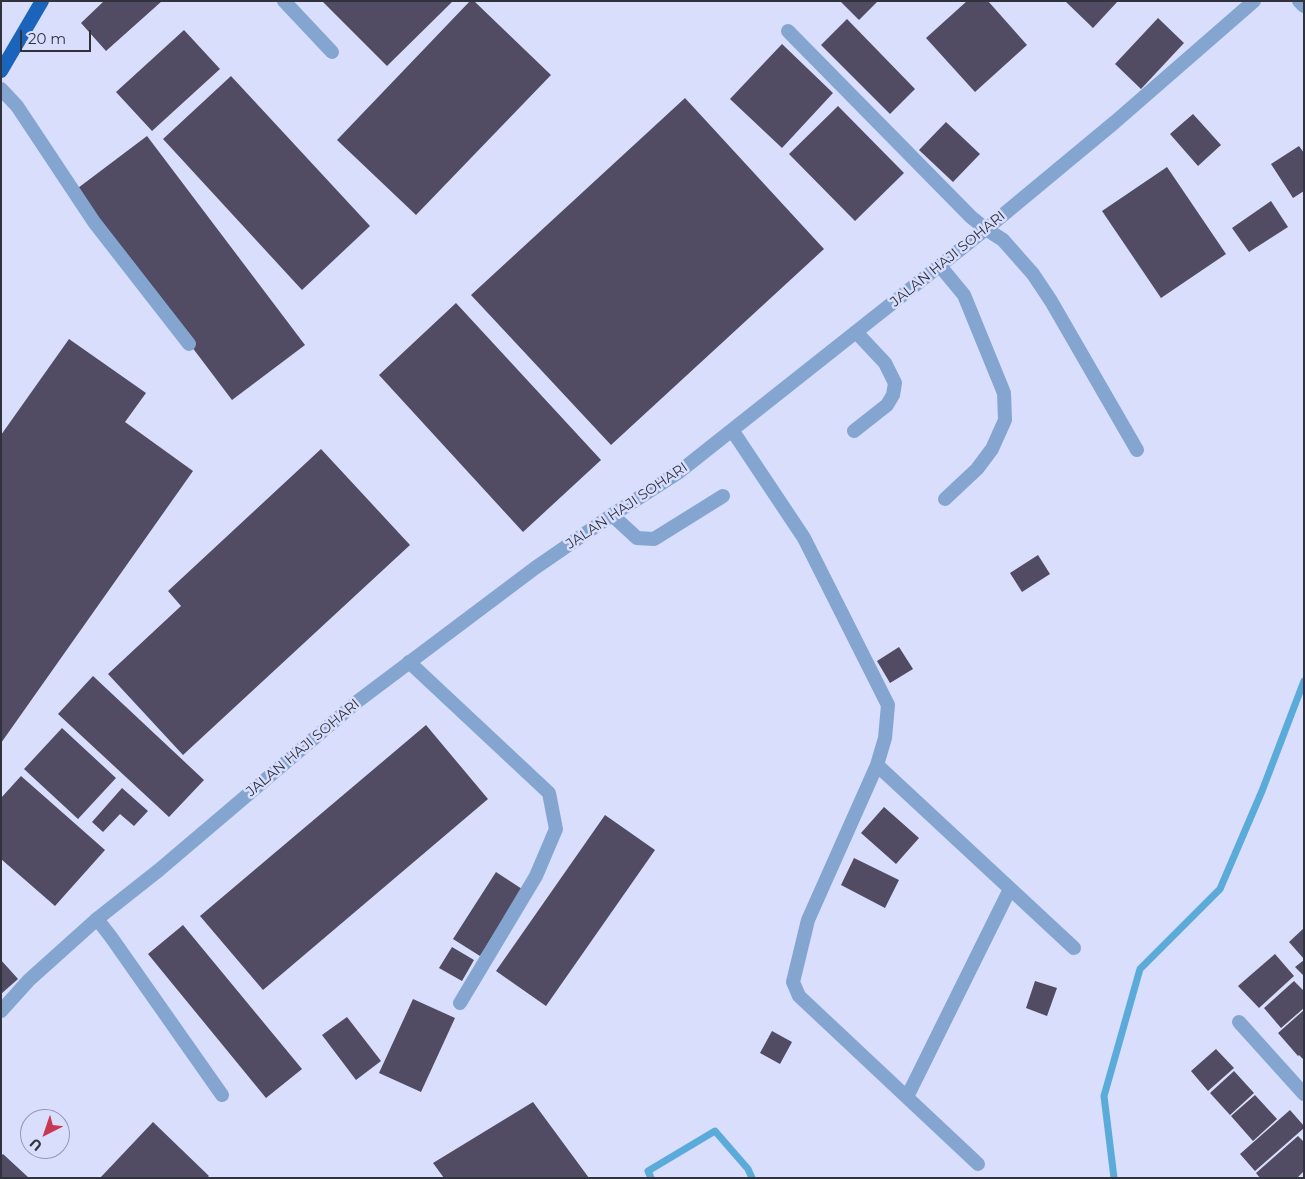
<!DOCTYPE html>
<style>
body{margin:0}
#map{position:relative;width:1305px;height:1179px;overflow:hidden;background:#d8defc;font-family:Montserrat,sans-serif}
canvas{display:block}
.frame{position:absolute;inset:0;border:2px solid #30323e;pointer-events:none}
.north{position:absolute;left:20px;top:1109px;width:50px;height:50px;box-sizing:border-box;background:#d8defc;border:1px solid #9599b0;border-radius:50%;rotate:221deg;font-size:14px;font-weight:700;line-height:20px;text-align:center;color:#30323e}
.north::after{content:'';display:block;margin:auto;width:18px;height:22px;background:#c83853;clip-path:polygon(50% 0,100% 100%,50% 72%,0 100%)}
.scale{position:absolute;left:20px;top:30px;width:71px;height:22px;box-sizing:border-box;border:2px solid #30323e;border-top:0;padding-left:6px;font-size:15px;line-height:18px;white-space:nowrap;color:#30323e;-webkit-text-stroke:4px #d8defc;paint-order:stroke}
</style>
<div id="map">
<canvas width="1305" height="1179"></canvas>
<div class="frame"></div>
<div class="north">U</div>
<div class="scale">20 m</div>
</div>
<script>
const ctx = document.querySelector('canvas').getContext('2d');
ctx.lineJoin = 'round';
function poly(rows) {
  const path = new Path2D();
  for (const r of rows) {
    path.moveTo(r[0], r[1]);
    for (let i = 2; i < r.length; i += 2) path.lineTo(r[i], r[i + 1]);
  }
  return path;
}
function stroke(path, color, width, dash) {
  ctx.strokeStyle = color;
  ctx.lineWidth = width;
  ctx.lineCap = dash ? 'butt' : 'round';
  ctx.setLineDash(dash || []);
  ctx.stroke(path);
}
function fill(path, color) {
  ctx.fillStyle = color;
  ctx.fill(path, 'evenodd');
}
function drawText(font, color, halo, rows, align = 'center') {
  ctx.font = font + ' Montserrat,sans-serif';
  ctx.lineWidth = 5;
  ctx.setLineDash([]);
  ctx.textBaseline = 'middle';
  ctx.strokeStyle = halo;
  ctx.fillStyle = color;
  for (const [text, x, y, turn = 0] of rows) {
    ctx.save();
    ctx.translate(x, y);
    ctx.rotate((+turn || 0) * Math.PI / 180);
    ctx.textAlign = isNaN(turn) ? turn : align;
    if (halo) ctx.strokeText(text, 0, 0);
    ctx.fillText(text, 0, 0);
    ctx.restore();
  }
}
stroke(poly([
 [651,1178,648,1171,715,1131,748,1169,752,1178],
 [1114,1178,1104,1096,1140,969,1220,889,1262,791,1304,681]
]), '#5babda', 7);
fill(poly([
 [104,1,162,1,106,51,81,23],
 [322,1,453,1,387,66],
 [470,1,474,1,551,75,416,215,337,140],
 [840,1,878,1,859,20],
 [967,1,988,1,1027,45,975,92,926,38],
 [1065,1,1118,1,1093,28],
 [1158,18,1184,43,1141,89,1115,64],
 [847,19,915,89,890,114,821,45],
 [184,30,220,69,152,131,116,92],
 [782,44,833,93,782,148,730,99],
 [231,76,370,226,302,290,163,139],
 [685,98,824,249,611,445,471,295],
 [838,106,904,173,855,221,789,154],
 [1193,114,1221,145,1198,166,1170,134],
 [946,122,980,154,953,182,919,150],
 [147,136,305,345,232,400,74,191],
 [1299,146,1304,153,1304,191,1293,198,1271,164],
 [1167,167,1226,254,1161,298,1102,211],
 [1271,201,1288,227,1249,252,1232,228],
 [456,303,601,460,523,532,379,375],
 [69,339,146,393,125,422,193,471,1,743,1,435],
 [321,449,410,545,183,755,108,674,181,606,168,591],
 [1038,555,1050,574,1022,592,1010,573],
 [899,647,913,669,890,683,877,661],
 [93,676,204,780,169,817,58,714],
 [426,725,488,799,263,990,200,916],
 [62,728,116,778,78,819,24,769],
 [21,776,105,850,55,906,1,859,1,798],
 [122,788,148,811,134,826,120,814,103,832,92,822],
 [884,807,919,838,896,864,861,833],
 [605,815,655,850,546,1006,496,971],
 [854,858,899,880,885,908,841,885],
 [496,872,522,889,480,956,453,939],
 [183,925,302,1069,266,1098,148,954],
 [1304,928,1304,959,1289,942],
 [452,947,474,960,462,981,439,968],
 [1275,954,1294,976,1259,1008,1238,986],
 [1,960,18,979,1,994],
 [1304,960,1304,976,1295,967],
 [1035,981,1057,988,1047,1016,1026,1008],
 [1294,981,1304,991,1304,1008,1281,1028,1264,1008],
 [413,999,455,1018,421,1092,379,1073],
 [1304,1010,1304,1060,1299,1055,1298,1056,1278,1033],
 [347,1017,381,1061,356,1080,322,1035],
 [772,1031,792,1042,780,1064,760,1053],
 [1216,1049,1234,1068,1208,1091,1191,1071],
 [1234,1071,1254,1093,1230,1115,1210,1093],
 [1255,1095,1277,1119,1253,1141,1231,1116],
 [533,1102,589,1178,444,1178,433,1163],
 [1290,1110,1304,1126,1304,1128,1255,1171,1240,1154],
 [153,1122,209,1176,207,1178,100,1178],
 [1298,1136,1304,1142,1304,1171,1297,1178,1260,1178,1256,1173],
 [3,1154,29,1178,1,1178,1,1156]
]), '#514b63');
stroke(poly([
 [284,1,332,52],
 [1,89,17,106,94,222,189,344],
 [986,229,1003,240,1033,274,1051,301,1137,450],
 [940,266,964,295,1004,393,1005,420,992,449,977,469,945,499],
 [854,431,887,405,893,395,895,383,885,363,856,332],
 [612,515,637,538,654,539,723,496],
 [409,662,549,793,556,829,536,876,460,1003],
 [97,919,111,937,222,1095]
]), '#85a5d1', 14);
stroke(poly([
 [1299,1,1304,6],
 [788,31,971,217,986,229],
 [732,430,804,538,888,705,885,738,877,765,808,920,793,982,799,996,978,1164],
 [877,765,1074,948],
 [1,1011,29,980,97,919,159,870,358,701,535,568,612,515,679,472,732,430,986,229,1115,122,1254,1],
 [1239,1022,1304,1094],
 [907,1097,1010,889]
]), '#85a5d1', 14);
stroke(poly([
 [1,71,42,1]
]), '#1a64bb', 14);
drawText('14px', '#30323e', '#d8defc', [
 ["JALAN HAJI SOHARI",948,259,-39],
 ["JALAN HAJI SOHARI",627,506,-34],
 ["JALAN HAJI SOHARI",303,748,-40]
]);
</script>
